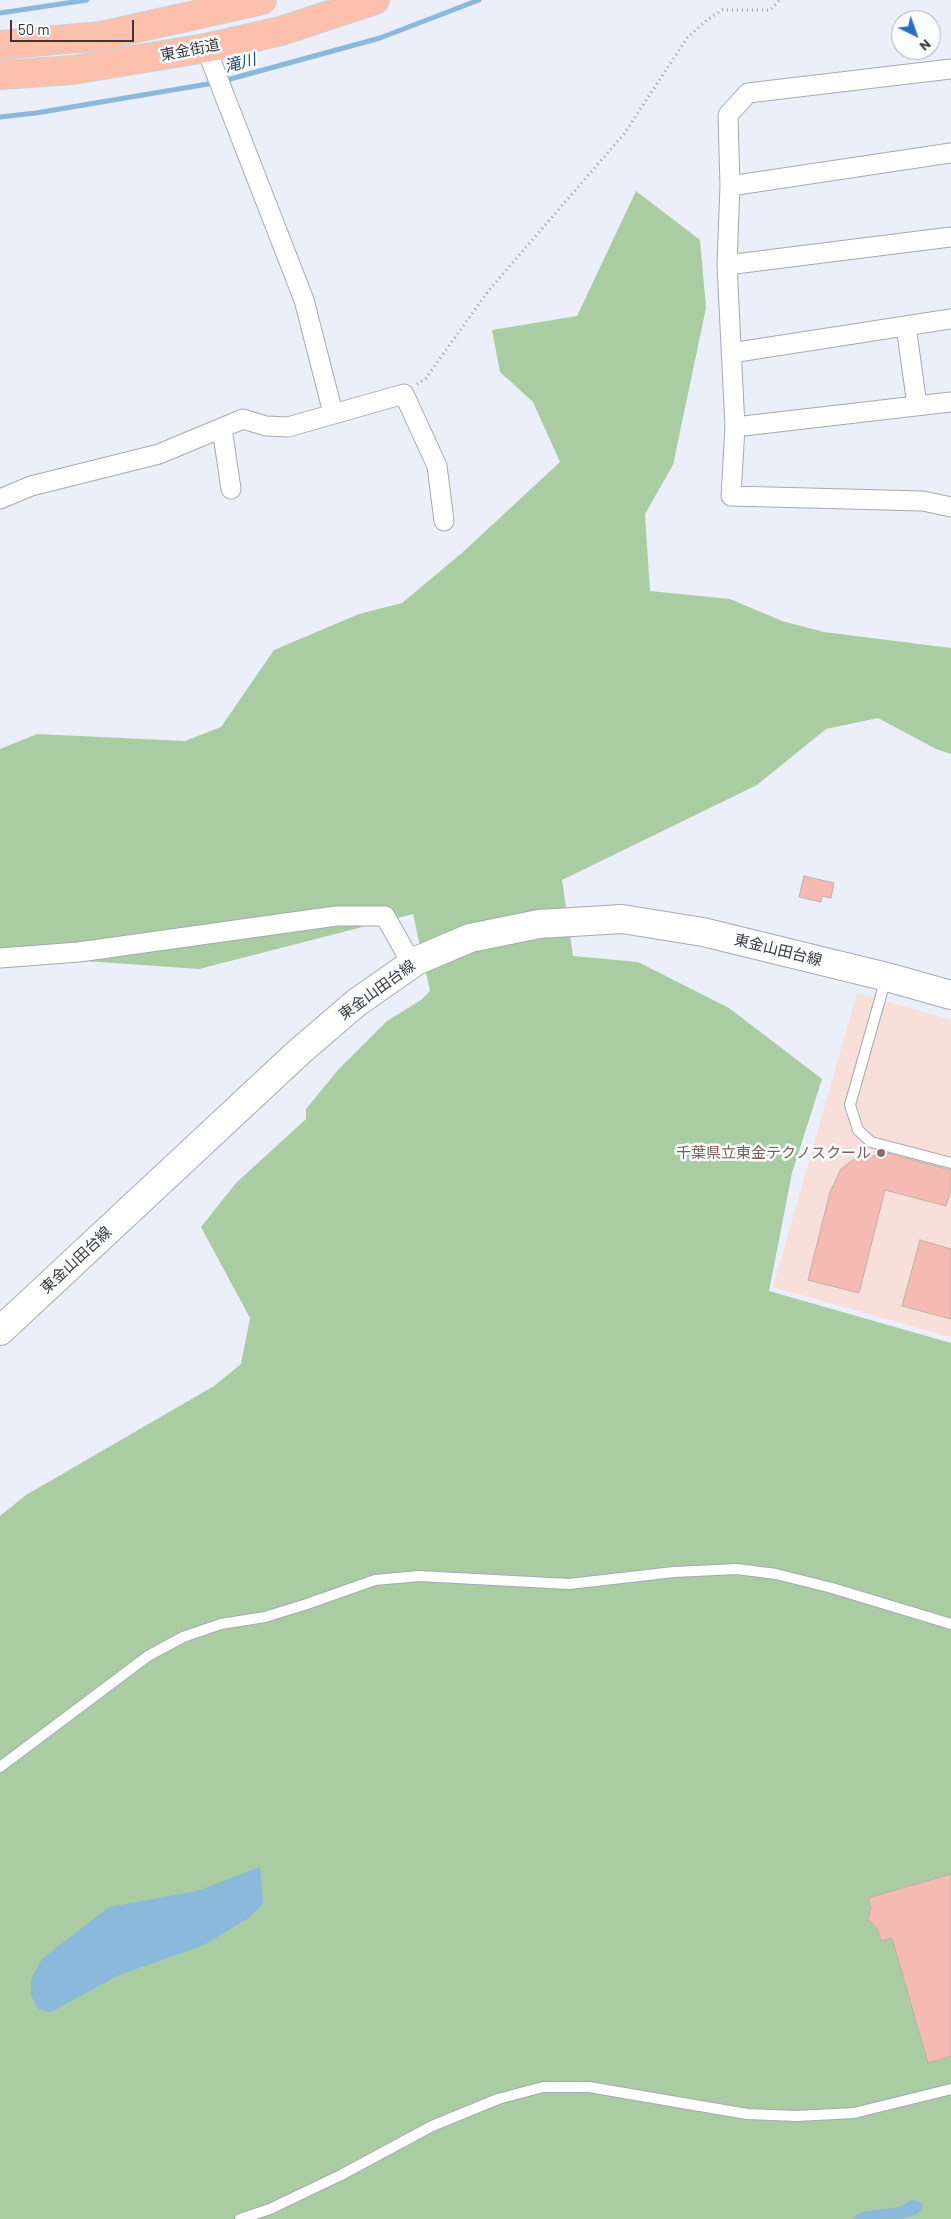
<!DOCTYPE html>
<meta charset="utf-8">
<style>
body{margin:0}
#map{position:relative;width:951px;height:2219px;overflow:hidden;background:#ebeff9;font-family:Barlow,sans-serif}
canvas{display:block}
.north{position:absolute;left:891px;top:10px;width:50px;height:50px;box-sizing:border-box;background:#fcfdff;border:1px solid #acaeb1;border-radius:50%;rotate:138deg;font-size:14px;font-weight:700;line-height:20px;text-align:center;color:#35373b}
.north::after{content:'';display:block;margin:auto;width:18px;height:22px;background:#266fbf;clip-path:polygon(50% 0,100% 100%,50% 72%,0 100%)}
.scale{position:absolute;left:10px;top:20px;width:124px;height:22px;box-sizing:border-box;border:2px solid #35373b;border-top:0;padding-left:6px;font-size:15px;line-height:18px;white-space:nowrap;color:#35373b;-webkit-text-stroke:4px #fcfdff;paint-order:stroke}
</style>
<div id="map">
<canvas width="951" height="2219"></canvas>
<div class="north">N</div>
<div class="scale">50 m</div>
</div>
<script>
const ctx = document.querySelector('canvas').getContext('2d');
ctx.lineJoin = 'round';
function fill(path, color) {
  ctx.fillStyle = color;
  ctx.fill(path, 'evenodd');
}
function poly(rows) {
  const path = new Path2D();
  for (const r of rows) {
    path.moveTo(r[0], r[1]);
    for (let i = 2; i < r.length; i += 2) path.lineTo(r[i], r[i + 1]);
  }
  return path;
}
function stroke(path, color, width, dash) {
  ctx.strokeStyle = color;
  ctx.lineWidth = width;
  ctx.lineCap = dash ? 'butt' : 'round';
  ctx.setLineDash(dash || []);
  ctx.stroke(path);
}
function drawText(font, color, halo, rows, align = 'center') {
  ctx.font = font + ' Barlow,"Noto Sans JP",sans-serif';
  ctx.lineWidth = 5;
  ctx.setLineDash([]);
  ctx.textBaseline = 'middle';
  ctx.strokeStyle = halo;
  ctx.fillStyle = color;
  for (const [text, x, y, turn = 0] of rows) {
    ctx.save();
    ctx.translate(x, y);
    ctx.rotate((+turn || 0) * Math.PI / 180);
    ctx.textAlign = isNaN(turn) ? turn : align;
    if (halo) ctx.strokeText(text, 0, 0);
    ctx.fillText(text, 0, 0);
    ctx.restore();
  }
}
fill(poly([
 [857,993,951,1020,951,1337,773,1287]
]), '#f9dfd9');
fill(poly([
 [636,191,700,240,706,308,673,465,645,514,650,591,730,599,782,621,824,632,951,648,951,754,936,749,878,718,826,729,757,785,562,880,573,956,638,962,729,1008,822,1079,792,1173,769,1291,951,1343,951,2219,0,2219,0,1516,26,1495,214,1386,241,1364,250,1318,201,1227,236,1183,306,1119,306,1109,338,1070,387,1021,421,1000,430,991,413,914,199,969,0,955,0,749,37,734,185,741,221,727,274,650,359,614,402,603,463,552,560,462,533,402,500,372,492,330,577,316]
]), '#a9cca2');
fill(poly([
 [260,1867,263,1904,250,1917,204,1945,119,1975,51,2012,38,2009,31,1995,31,1979,42,1959,109,1907,197,1891],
 [912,2200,919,2201,923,2205,921,2210,915,2215,899,2219,852,2219,861,2212,899,2207]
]), '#8ab9db');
stroke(poly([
 [0,13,87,0],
 [223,81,380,38,479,0],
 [0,117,36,113,214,83]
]), '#8ab9db', 5);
const building = poly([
 [804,876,834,883,831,898,822,896,821,902,799,897,804,876],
 [878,1151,951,1170,951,1189,946,1206,885,1190,859,1293,808,1280,830,1192,841,1169,853,1160,865,1155,876,1156,878,1151],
 [920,1240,951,1249,951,1319,902,1306,920,1240],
 [951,1874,951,2056,928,2063,892,1938,881,1941,878,1930,868,1919,871,1907,868,1898,951,1874]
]);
fill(building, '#f5bab2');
stroke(building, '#bcb0ae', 1);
const lane = poly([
 [886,978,850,1105,858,1130,871,1142,951,1163],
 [0,1767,148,1656,183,1637,221,1624,265,1617,307,1604,375,1580,419,1576,569,1584,674,1572,737,1569,776,1574,832,1588,951,1624],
 [240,2219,270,2209,341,2175,432,2126,498,2099,543,2087,589,2087,747,2114,797,2116,854,2113,951,2089]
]);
const street = poly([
 [206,48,304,300,333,413],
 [951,69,748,93,728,115,730,186,727,265,735,427,731,496,923,501,951,507],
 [730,186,951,153],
 [727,265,951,237],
 [906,326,917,405],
 [731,353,951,319],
 [735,427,951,402],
 [222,428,231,489],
 [0,499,31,486,159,454,243,419,266,426,288,427,404,394,437,466,444,521],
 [0,958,79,952,336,916,385,916,412,964]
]);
const secondary = poly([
 [0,1331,299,1052,356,1003,416,961,470,938,539,924,622,919,703,932,887,977,951,995]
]);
const highway = poly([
 [0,45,101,36,262,0],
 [0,75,73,70,206,48,281,31,375,0]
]);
stroke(lane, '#a5a9b2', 12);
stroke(street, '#a5a9b2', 21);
stroke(secondary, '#a5a9b2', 30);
stroke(highway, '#cfcfd0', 30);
stroke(poly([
 [417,384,426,378,489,290,624,134,687,38,707,20,722,10,770,10,780,0]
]), '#9699a1', 3, [1, 4]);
stroke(lane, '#fff', 10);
stroke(street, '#fff', 19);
stroke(secondary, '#fff', 28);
stroke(highway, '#fcc0ac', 28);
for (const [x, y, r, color] of [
 [881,1153,5,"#8d6e63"]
]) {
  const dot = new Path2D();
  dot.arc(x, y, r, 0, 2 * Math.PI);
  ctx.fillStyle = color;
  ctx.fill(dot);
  stroke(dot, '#fcfdff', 2);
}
drawText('15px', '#35373b', '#fcfdff', [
 ["東金街道",190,50,-11],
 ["東金山田台線",778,950,14],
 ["東金山田台線",377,990,-36],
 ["東金山田台線",76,1260,-43]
]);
drawText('15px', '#785e54', '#fcfdff', [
 ["千葉県立東金テクノスクール",871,1153]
], 'right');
drawText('italic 16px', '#195172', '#fcfdff', [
 ["滝川",240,63,-15]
]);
</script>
